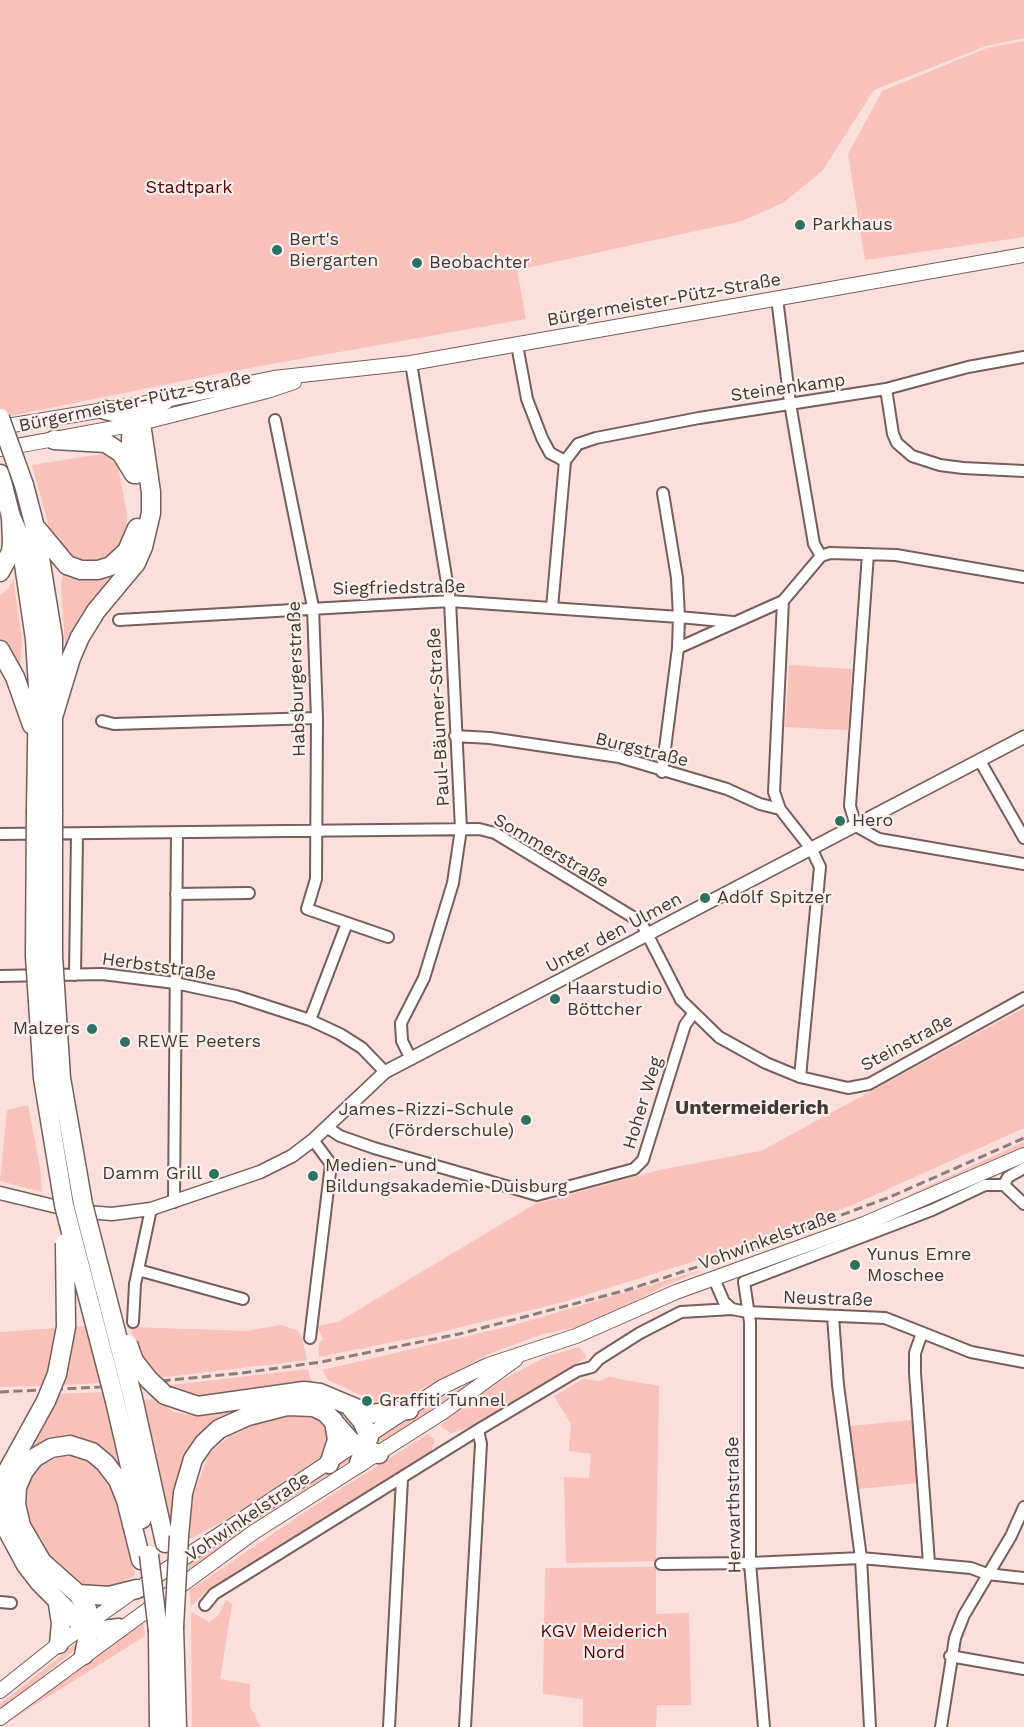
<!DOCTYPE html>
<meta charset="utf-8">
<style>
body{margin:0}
canvas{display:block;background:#fadfdb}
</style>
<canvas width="1024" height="1727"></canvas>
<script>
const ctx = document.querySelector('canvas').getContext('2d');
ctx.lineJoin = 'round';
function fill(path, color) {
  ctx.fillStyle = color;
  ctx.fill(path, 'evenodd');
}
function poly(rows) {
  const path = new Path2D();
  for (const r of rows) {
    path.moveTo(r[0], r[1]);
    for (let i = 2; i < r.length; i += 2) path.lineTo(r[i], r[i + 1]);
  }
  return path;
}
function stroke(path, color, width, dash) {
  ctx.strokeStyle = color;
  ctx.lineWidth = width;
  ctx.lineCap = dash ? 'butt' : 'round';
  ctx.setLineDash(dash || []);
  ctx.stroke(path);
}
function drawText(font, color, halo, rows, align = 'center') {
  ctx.font = font + ' "Work Sans",sans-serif';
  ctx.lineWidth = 4.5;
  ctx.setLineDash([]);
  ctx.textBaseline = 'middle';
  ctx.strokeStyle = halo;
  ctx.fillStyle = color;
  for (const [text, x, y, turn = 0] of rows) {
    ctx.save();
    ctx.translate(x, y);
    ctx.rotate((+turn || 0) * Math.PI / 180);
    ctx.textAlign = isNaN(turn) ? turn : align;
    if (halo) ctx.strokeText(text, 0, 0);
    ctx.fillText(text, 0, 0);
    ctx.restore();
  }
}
fill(poly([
 [0,0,1024,0,1024,38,986,46,874,90,822,171,783,203,742,221,517,270,526,319,232,371,0,418],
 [1024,41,1024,237,865,260,848,154,882,91,987,48],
 [108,453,117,465,120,476,127,515,126,533,120,547,106,559,85,561,64,553,51,534,32,465],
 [129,560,68,644,65,646,61,585,64,570],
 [13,578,22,640,20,670,0,641,0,595,9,588],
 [789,665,852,669,848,730,785,727],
 [1024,1008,1024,1128,850,1206,721,1253,563,1302,433,1334,319,1357,319,1343,323,1339,317,1326,338,1322,535,1204,659,1170,761,1151],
 [28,1105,40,1167,42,1192,0,1181,7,1110],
 [1024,1142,1024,1150,913,1199,911,1194],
 [705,1269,660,1288,603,1318,578,1327,543,1334,491,1353,387,1407,328,1380,322,1370,511,1326],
 [280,1325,297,1330,302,1338,307,1360,158,1378,140,1355,130,1327,248,1331],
 [86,1326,101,1383,63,1385,74,1327],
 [58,1328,44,1386,0,1387,0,1332],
 [579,1347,587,1357,477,1424,451,1433,440,1426,465,1403,492,1385,548,1356],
 [308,1369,310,1378,315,1384,201,1399,163,1386],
 [489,1373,490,1374,379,1445,380,1436,437,1400],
 [609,1377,659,1386,656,1561,566,1563,564,1477,589,1478,591,1454,569,1451,571,1424,554,1396,583,1379,600,1381],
 [103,1392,121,1465,100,1450,25,1455,59,1394],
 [155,1399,174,1412,199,1416,252,1408,213,1429,172,1527,143,1400],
 [306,1413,319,1418,329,1427,332,1435,325,1457,252,1506,190,1539,192,1498,209,1454,237,1429,276,1415],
 [912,1420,918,1483,858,1489,851,1426],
 [428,1434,435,1440,431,1452,205,1592,191,1607,190,1590,311,1508],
 [352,1454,355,1455,351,1460,276,1508,189,1573,189,1561],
 [64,1455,78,1456,101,1467,120,1503,135,1575,114,1588,102,1592,77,1584,53,1565,23,1511,24,1486,37,1467],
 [656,1567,656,1614,689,1613,691,1705,657,1705,656,1727,583,1727,583,1699,543,1694,545,1568],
 [226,1600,232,1604,220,1679,250,1684,250,1707,261,1727,192,1727,191,1612,209,1622,218,1616],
 [143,1622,145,1636,0,1727,112,1642],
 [83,1638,76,1649,0,1710,0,1704]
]), '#f8c1b9');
const minor = poly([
 [777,298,790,403,814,544,821,556],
 [517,345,527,399,542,438,550,453,565,461,552,608],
 [886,389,893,434,897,443,912,456,940,465,963,468,1024,471],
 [275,420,313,607,317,718,316,879,307,909,388,937],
 [565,461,578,444,596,438,699,418,886,389,968,367,1024,357],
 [868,554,850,806,856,826,879,839,1024,864],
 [783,601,774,792,780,809,812,850,820,867,800,1077],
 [119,620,450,601,679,617,677,578,663,493],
 [678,648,679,617,733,622],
 [102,721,114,724,317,718],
 [455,736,490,738,619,757,727,789,760,804,780,809],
 [980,761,1024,838],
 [662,772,678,648,783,601,821,556,830,553,896,555,1024,577],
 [0,834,479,829,495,833,641,922,681,1000,719,1037,766,1063,800,1077,848,1088,869,1084,1024,998],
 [176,894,249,893],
 [75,975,77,834],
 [0,976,102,974,175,983,236,996,310,1020,340,1034,362,1048,385,1072],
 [310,1020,347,923],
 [411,1059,402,1041,401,1023,424,978,453,883,461,829,450,601,411,363],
 [328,1128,340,1136,374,1148,537,1195,634,1169,643,1160,685,1025,693,1014],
 [1004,1185,1008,1177,1024,1168],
 [1004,1185,1024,1204],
 [174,1202,177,833],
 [138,1270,243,1299],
 [714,1279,724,1302,732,1309,747,1312,885,1318,971,1352,1024,1362],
 [833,1316,838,1385,861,1558,870,1727],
 [133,1322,135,1284,151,1209],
 [922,1333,915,1353,915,1373,929,1563],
 [310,1338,331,1164,313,1140],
 [661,1564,750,1563,861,1558,971,1568,987,1574,1024,1578],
 [0,1602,11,1603],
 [205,1605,214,1594,478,1430,577,1371,592,1367,599,1359,640,1333,681,1312,732,1309],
 [950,1656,1024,1669],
 [389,1727,402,1479],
 [465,1727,481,1444,478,1430],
 [764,1727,750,1563,750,1322,744,1282,932,1210,985,1185,1004,1185],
 [941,1727,955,1638,964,1615,1011,1536,1024,1507]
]);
const tertiary = poly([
 [0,1193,74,1211,112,1214,151,1209,260,1172,292,1156,313,1140,385,1072,1024,737]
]);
const secondary = poly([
 [0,427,165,400,274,378,411,363,1024,255],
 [0,449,141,423,267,391,294,382],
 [146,1583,442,1387,488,1365,576,1336,676,1292,864,1224,1024,1155],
 [0,1691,59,1644,128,1595],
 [0,1718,254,1532,443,1412,516,1359]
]);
const motorway = poly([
 [54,440,106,443,121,453,134,474],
 [0,474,11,517,12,542,11,552,0,572],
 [137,474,131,441,132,418,165,400],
 [24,485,35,527,53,638,53,810],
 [11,517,20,537,35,639,38,687,36,810],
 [38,530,67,565,81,570,98,570,111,566,127,551,137,528],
 [0,650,15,677,32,725],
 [54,714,71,658,80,637,96,611,136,563,143,547,151,513,151,492,141,423,123,414,105,410],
 [165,1395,198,1406,304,1391,320,1393,370,1414,409,1410],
 [133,1398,165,1543],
 [46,1401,8,1470,3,1487,1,1505,5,1526,26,1565,40,1583,83,1626,103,1630,119,1628],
 [115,1401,142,1519],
 [351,1408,362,1421,369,1437,359,1463],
 [329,1464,337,1440,334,1421],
 [179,1536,183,1493,193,1459,204,1443,219,1429,248,1416,287,1406,314,1407,326,1413,355,1446,379,1454],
 [78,1594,109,1596,137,1589],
 [58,1604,61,1623,59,1644],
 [174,1627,177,1727],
 [158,1631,159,1727],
 [84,1655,91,1620,85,1604,78,1594,42,1562,21,1526,16,1504,17,1487,24,1471,34,1458,51,1448,70,1445,92,1452,105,1463,118,1480,126,1500,141,1560]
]);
stroke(minor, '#755e5b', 14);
stroke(tertiary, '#755e5b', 15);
stroke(secondary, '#755e5b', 16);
stroke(motorway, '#755e5b', 21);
stroke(minor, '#fff', 10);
stroke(tertiary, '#fff', 12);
stroke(secondary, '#fff', 14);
stroke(motorway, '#fff', 18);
stroke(poly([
 [0,1392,100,1387,242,1373,321,1362,459,1334,627,1290,739,1253,890,1197,1024,1138]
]), '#8d7c79', 3, [9, 4.5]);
const motorwayBridge = poly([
 [0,418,24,485],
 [36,810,35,956,43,1078,64,1205,115,1401],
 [53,810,53,956,61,1078,83,1204,133,1398],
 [128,1344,134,1361,149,1380,165,1395],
 [46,1401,57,1374,66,1327,65,1243],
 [149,1555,158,1631],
 [174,1627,179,1536]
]);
stroke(motorwayBridge, '#755e5b', 21, []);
stroke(motorwayBridge, '#fff', 18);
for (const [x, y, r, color] of [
 [800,225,6,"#2d7163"],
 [277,250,6,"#2d7163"],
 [417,263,6,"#2d7163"],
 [840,821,6,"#2d7163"],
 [705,898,6,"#2d7163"],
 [555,999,6,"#2d7163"],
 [92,1029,6,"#2d7163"],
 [125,1042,6,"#2d7163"],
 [526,1120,6,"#2d7163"],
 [214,1174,6,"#2d7163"],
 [313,1176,6,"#2d7163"],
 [855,1265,6,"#2d7163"],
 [367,1401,6,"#2d7163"]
]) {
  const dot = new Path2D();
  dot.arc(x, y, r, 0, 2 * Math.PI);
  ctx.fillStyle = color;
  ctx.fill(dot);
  stroke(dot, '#fbf0ee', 2);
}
drawText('18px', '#570003', '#fbf0ee', [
 ["Stadtpark",189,188],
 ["KGV Meiderich",604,1632],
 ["Nord",604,1653]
]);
drawText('18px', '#413735', '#fbf0ee', [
 ["Parkhaus",812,225],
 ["Bert's",289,240],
 ["Biergarten",289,261],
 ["Beobachter",429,263],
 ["Hero",852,821],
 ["Adolf Spitzer",717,898],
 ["Haarstudio",567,989],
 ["Böttcher",567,1010],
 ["Malzers",80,1029,"right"],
 ["REWE Peeters",137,1042],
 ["James-Rizzi-Schule",514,1110,"right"],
 ["(Förderschule)",514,1131,"right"],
 ["Medien- und",325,1166],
 ["Bildungsakademie Duisburg",325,1187],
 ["Damm Grill",202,1174,"right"],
 ["Yunus Emre",867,1255],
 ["Moschee",867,1276],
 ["Graffiti Tunnel",379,1401]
], 'left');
drawText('18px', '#413735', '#fbf0ee', [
 ["Bürgermeister-Pütz-Straße",664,300,-10],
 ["Steinenkamp",788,388,-8],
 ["Bürgermeister-Pütz-Straße",135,402,-12],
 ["Siegfriedstraße",399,588,-1],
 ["Habsburgerstraße",297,679,-92],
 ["Paul-Bäumer-Straße",439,717,-93],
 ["Burgstraße",642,750,14],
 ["Sommerstraße",551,851,30],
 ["Unter den Ulmen",614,933,-28],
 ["Herbststraße",159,967,8],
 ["Steinstraße",907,1043,-28],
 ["Hoher Weg",643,1103,-73],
 ["Vohwinkelstraße",768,1240,-20],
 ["Neustraße",828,1299,2],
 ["Herwarthstraße",734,1505,-91],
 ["Vohwinkelstraße",248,1517,-34]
]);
drawText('bold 20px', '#413735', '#fbf0ee', [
 ["Untermeiderich",752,1108]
]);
</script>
